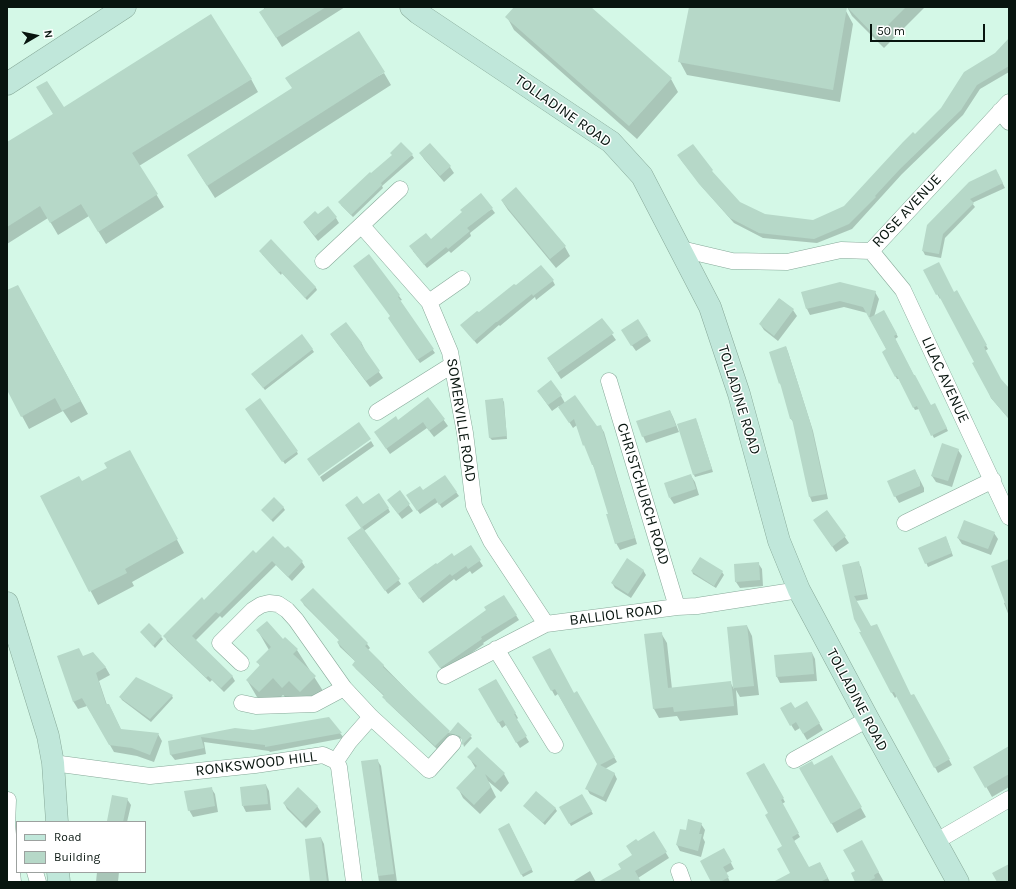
<!DOCTYPE html>
<style>
body{margin:0}
#map{position:relative;width:1016px;height:889px;overflow:hidden;background:#d4f8e7;font-family:Karla,sans-serif}
canvas{display:block}
.frame{position:absolute;inset:0;border:8px solid #08150f;pointer-events:none}
.legend{position:absolute;left:16px;top:821px;width:130px;height:52px;box-sizing:border-box;background:#fff;border:1px solid #9ca19f;margin:0;padding:5px 7px;list-style:none;font-size:12px;color:#08150f}
.legend li{display:flex;align-items:center;gap:8px;height:20px}
.legend b{width:20px;border:1px solid #9ca19f}
.north{position:absolute;left:16px;top:16px;width:40px;height:40px;-webkit-text-stroke:3px #fff;paint-order:stroke;rotate:81deg;font-size:11px;font-weight:700;line-height:16px;text-align:center;color:#08150f}
.north::after{content:'';display:block;margin:auto;width:14px;height:18px;background:#08150f;clip-path:polygon(50% 0,100% 100%,50% 72%,0 100%)}
.scale{position:absolute;left:870px;top:24px;width:115px;height:18px;box-sizing:border-box;border:2px solid #08150f;border-top:0;padding-left:5px;font-size:12px;line-height:14px;white-space:nowrap;color:#08150f;-webkit-text-stroke:3px #fff;paint-order:stroke}
</style>
<div id="map">
<canvas width="1016" height="889"></canvas>
<div class="frame"></div>
<ul class="legend">
<li><b style="height:5px;background:#c0e7da"></b>Road</li>
<li><b style="height:11px;background:#b6d8c8"></b>Building</li>
</ul>
<div class="north">N</div>
<div class="scale">50 m</div>
</div>
<script>
const ctx = document.querySelector('canvas').getContext('2d');
ctx.lineJoin = 'round';
function fill(path, color) {
  ctx.fillStyle = color;
  ctx.fill(path, 'evenodd');
}
function poly(rows) {
  const path = new Path2D();
  for (const r of rows) {
    path.moveTo(r[0], r[1]);
    for (let i = 2; i < r.length; i += 2) path.lineTo(r[i], r[i + 1]);
  }
  return path;
}
function stroke(path, color, width, dash) {
  ctx.strokeStyle = color;
  ctx.lineWidth = width;
  ctx.lineCap = dash ? 'butt' : 'round';
  ctx.setLineDash(dash || []);
  ctx.stroke(path);
}
function drawText(font, color, halo, rows, align = 'center') {
  ctx.font = font + ' Karla,sans-serif';
  ctx.lineWidth = 3;
  ctx.setLineDash([]);
  ctx.textBaseline = 'middle';
  ctx.strokeStyle = halo;
  ctx.fillStyle = color;
  for (const [text, x, y, turn = 0] of rows) {
    ctx.save();
    ctx.translate(x, y);
    ctx.rotate((+turn || 0) * Math.PI / 180);
    ctx.textAlign = isNaN(turn) ? turn : align;
    if (halo) ctx.strokeText(text, 0, 0);
    ctx.fillText(text, 0, 0);
    ctx.restore();
  }
}
fill(poly([
 [263,7,345,7,282,47,266,21,265,10],
 [515,7,590,7,671,79,678,92,637,139,514,30,507,17],
 [690,7,825,7,846,11,853,24,840,102,687,75,680,62],
 [847,7,925,7,884,48,852,16],
 [1009,40,1009,72,980,89,963,115,902,174,852,229,817,243,763,238,734,223,703,188,681,160,693,145,715,176,739,203,764,215,813,221,845,207],
 [384,73,391,85,215,198,196,168],
 [251,79,258,92,139,166,164,207,106,244,89,216,58,235,48,218,7,244,7,144,63,108],
 [430,144,450,167,454,173,444,182,424,159,420,153],
 [412,155,414,158,382,186,383,188,353,217,341,205],
 [998,174,1005,188,972,203,975,207,945,238,941,258,925,255,923,251,928,226],
 [502,201,565,247,570,256,556,268,508,210],
 [492,209,495,213,470,233,471,236,451,253,449,251,427,268,413,251,431,240],
 [318,216,336,218,339,223,318,241,304,223],
 [271,241,316,288,317,290,307,300,282,273,281,275,262,254],
 [369,255,399,296,402,300,399,301,435,353,420,363,392,322,391,316],
 [924,271,954,293,956,292,988,349,985,351,1000,380,1009,390,1009,419,991,398,976,362,941,298,940,299],
 [553,281,555,285,536,300,535,297,500,326,499,325,477,344,464,329,479,314,516,286],
 [7,291,25,299,88,414,71,423,63,411,29,429,7,388],
 [803,292,875,292,879,299,874,317,884,311,898,337,895,339,930,407,935,405,948,431,934,438,919,409,915,410,899,379,897,379,896,377,883,352,887,350,867,313,844,307,810,315,807,309],
 [780,299,793,310,797,316,778,341,764,330,760,324],
 [602,320,616,340,561,379,548,359],
 [345,324,362,344,365,350,364,351,383,378,370,387,331,335],
 [647,335,651,341,636,351,626,337],
 [786,347,788,352,813,431,828,499,812,502,810,497,794,423,791,419,782,387,780,383],
 [312,349,314,352,265,390,254,377],
 [561,396,565,403,596,428,600,426,604,432,637,544,620,550,616,543,610,514,595,470,577,425,573,428,559,406,552,411,542,397],
 [428,398,448,426,434,437,427,428,390,454,379,438],
 [502,399,504,402,507,439,492,440,490,438],
 [670,411,673,417,679,432,646,443,643,436],
 [248,412,297,452,298,454,285,464],
 [697,422,713,472,695,477,694,475],
 [371,441,374,446,323,482,320,477],
 [958,450,962,456,952,487,936,482,932,476],
 [137,464,184,553,132,582,134,586,98,605,41,497],
 [915,470,924,488,924,492,899,503,895,496],
 [691,476,695,482,699,495,674,504,670,498],
 [400,492,413,511,402,519,392,506],
 [423,492,456,492,459,496,442,508,438,502,420,514,410,500],
 [362,506,388,508,390,512,364,531,401,584,388,594,350,542,362,528],
 [283,507,285,510,273,522,263,511],
 [827,511,849,543,836,552,818,526],
 [994,533,998,539,991,555,962,544,958,538],
 [947,540,953,556,928,567,920,549],
 [470,546,483,566,472,574,470,571,456,581,454,579,423,603,412,589,437,565,454,557],
 [288,547,302,562,305,567,292,581,276,565,222,618,220,616,195,641,232,676,235,681,224,692,212,680,210,682,167,641,165,636,256,554,285,550],
 [700,558,722,572,724,575,716,588,693,574,692,571],
 [858,562,861,567,868,599,856,601,911,696,914,695,952,765,938,773,897,696,895,698,892,693,862,632,843,566],
 [758,563,762,569,763,586,740,588,736,582],
 [1009,563,1009,616,1004,603,1006,602],
 [643,570,646,575,631,598,615,588,612,583],
 [504,596,519,620,483,643,484,644,444,673,433,657],
 [302,601,367,644,370,648,368,650,449,733,458,724,472,738,464,747,462,739,452,736,438,750,386,701,384,696,356,669,353,665,356,662,340,647,338,643,340,641,304,605],
 [149,624,163,639,155,648,141,632],
 [747,626,752,636,759,695,740,697,736,690,738,715,680,721,677,716,659,718,654,709,661,633,667,643,672,689,730,682,734,689,728,628],
 [258,631,283,640,297,650,325,694,293,705,283,695,269,709,257,697,247,680,260,666,258,662,269,650],
 [812,653,815,659,817,681,780,683,777,677,775,656],
 [93,654,106,668,110,675,99,681,107,705,109,705,113,713,121,730,158,734,162,741,154,762,137,756,114,752,87,706,78,709,73,701,83,657],
 [534,658,574,694,577,693,617,762,605,769,614,773,617,779,606,802,590,794,587,789,598,764,558,694,555,696],
 [496,680,518,718,516,720,529,742,520,748,506,725,502,728,479,689],
 [172,696,173,698,151,722,122,700,120,697],
 [807,702,823,730,807,740,800,728,795,731,781,709,794,709],
 [328,718,344,738,270,752,269,751,204,742,206,754,175,760,171,755,170,742,235,729,253,731],
 [1009,747,1009,787,992,797,975,767],
 [832,756,866,817,837,833,801,768,814,766],
 [469,757,504,774,509,783,501,792,488,781,496,797,480,814,463,798,458,788,476,769],
 [377,760,381,766,397,882,379,882,362,762],
 [764,764,785,802,782,804,800,837,794,841,809,869,820,863,830,882,791,882,791,873,783,847,770,814],
 [266,785,269,791,271,810,246,812,243,806],
 [211,788,215,794,218,812,193,817,189,810],
 [582,795,593,814,571,826,561,807],
 [113,796,127,799,131,805,127,822,108,822],
 [284,803,317,806,321,812,306,828,287,809],
 [524,806,555,808,557,811,545,825],
 [509,824,533,872,523,877,499,829],
 [701,824,705,830,703,838,705,842,701,857,680,851,677,845,686,831],
 [654,833,669,858,638,878,640,882,600,882,622,869,633,856,637,843],
 [321,838,324,844,329,882,311,882],
 [861,841,884,882,856,882],
 [724,849,734,869,726,873,730,882,712,882],
 [590,871,596,882,572,882],
 [97,872,119,872,118,882,96,882]
]), '#0003');
fill(poly([
 [267,7,326,7,276,38,259,12],
 [514,7,591,7,672,78,629,126,505,17],
 [689,7,847,7,833,90,678,62],
 [847,7,906,7,876,37],
 [211,14,252,79,132,153,158,194,98,232,81,204,50,223,40,206,7,227,7,142,53,114,36,87,47,81,64,107],
 [359,31,385,72,207,186,187,155,292,88,285,78],
 [1009,38,1009,66,977,85,961,110,900,169,875,196,876,197,849,224,814,239,759,233,730,218,699,184,677,155,693,144,713,170,712,171,740,202,765,214,813,220,844,206,903,142,913,132,915,134,941,108,964,72,995,53],
 [401,142,413,154,381,183,382,185,351,215,338,202,370,172,371,173,392,155,390,153],
 [430,143,451,166,440,176,419,153],
 [996,169,1003,183,970,199,974,203,943,234,939,254,922,251,927,225,969,182],
 [516,187,566,246,550,259,501,200],
 [481,193,493,208,467,228,470,231,448,249,446,247,424,265,409,246,426,233,431,239,462,212,460,210],
 [328,206,337,217,315,236,303,222,315,211,318,214],
 [271,239,316,287,305,298,280,271,279,273,259,251],
 [369,254,400,295,398,297,434,349,417,360,388,318,390,316,353,266],
 [939,262,954,292,957,290,987,345,984,347,1001,379,1009,388,1009,419,991,398,972,363,974,362,938,294,936,295,923,270],
 [541,265,554,280,533,296,532,294,497,322,496,322,474,341,460,325,477,311,479,312,514,284,516,285],
 [840,282,876,291,869,318,863,307,840,301,806,309,801,292],
 [18,285,81,401,62,411,55,398,21,417,7,390,7,290],
 [779,298,794,309,774,336,759,324],
 [884,310,897,334,894,336,914,375,915,375,931,405,935,403,947,428,931,436,917,406,913,408,897,376,895,377,882,352,886,349,869,318],
 [602,318,614,333,557,373,547,358],
 [638,319,648,335,631,346,621,330],
 [346,322,362,343,361,344,380,371,366,381,330,334],
 [302,334,313,349,263,388,251,374],
 [786,346,811,425,826,494,809,497,792,419,790,419,780,383,779,384,769,352],
 [551,380,562,395,548,405,537,391],
 [575,395,597,426,601,425,635,538,615,544,606,514,608,514,593,465,592,465,584,445,583,446,574,419,569,423,558,407],
 [428,397,445,419,429,431,423,422,386,449,374,432,396,416,398,420],
 [260,398,298,451,282,462,245,409],
 [503,398,507,436,489,438,485,400],
 [670,410,676,426,642,437,636,421],
 [696,418,712,469,693,475,677,424],
 [359,422,371,439,319,476,307,459],
 [942,443,959,449,948,481,931,476],
 [130,450,178,539,125,569,127,573,89,592,40,496,79,476,82,481,107,468,104,463],
 [915,469,920,481,920,486,894,497,887,481],
 [691,474,696,489,669,498,664,483],
 [445,475,457,492,439,505,435,498,417,511,406,495,420,486,423,490],
 [400,490,410,504,398,514,387,500],
 [379,493,389,508,362,527,400,579,385,591,347,538,361,528,345,505,357,496,363,504],
 [274,497,284,507,271,520,261,510],
 [827,510,846,536,832,547,813,520],
 [964,520,995,532,988,549,957,538],
 [273,536,285,548,288,546,303,561,288,577,272,561,219,614,216,612,192,636,233,676,221,688,208,676,206,678,163,636,202,597,204,600,253,550,256,553],
 [946,536,952,553,925,564,918,548],
 [471,545,481,560,468,569,466,566,452,576,450,574,419,599,408,583,436,563,437,564,452,553,454,556],
 [700,557,723,571,714,586,691,571],
 [627,558,644,570,628,594,611,583],
 [1009,559,1009,611,1008,611,991,566],
 [859,561,866,594,854,596,871,626,877,624,911,695,914,694,950,759,934,768,894,692,891,693,867,647,859,632,861,632,854,619,842,565],
 [759,562,760,580,735,582,734,564],
 [313,588,368,643,365,646,384,665,383,667,450,731,435,746,382,697,384,695,352,665,355,661,337,642,339,640,300,600],
 [504,595,517,615,481,637,482,639,440,668,428,652,486,610,484,607],
 [267,621,283,639,285,637,298,649,293,654,316,676,300,692,289,681,282,688,273,678,259,692,246,680,260,665,256,662,271,647,256,630],
 [149,623,162,636,153,646,140,632],
 [747,625,754,686,733,688,727,627],
 [662,632,668,688,731,681,734,706,674,712,673,707,653,709,644,634],
 [79,648,83,656,93,652,106,667,96,673,106,704,109,704,121,729,159,733,150,755,132,748,109,745,82,698,73,702,57,656],
 [550,648,574,693,577,691,615,757,600,765,615,773,603,797,585,789,597,764,555,689,551,691,532,657],
 [812,652,814,674,776,677,774,655],
 [136,677,173,695,150,719,119,697],
 [496,679,516,713,514,714,527,736,516,743,503,720,498,723,478,689],
 [807,701,820,723,803,734,796,722,790,726,780,708,791,702,795,708],
 [329,717,342,733,265,747,265,745,201,737,204,748,170,755,168,741,235,728,253,730],
 [458,722,472,735,462,745,462,740,460,736,449,733],
 [1009,746,1009,774,985,788,973,767],
 [477,747,505,773,495,783,485,774,491,787,474,805,456,788,477,766,467,757],
 [832,755,862,807,831,824,799,768,812,761,814,765],
 [378,759,394,874,378,876,361,761],
 [764,763,784,798,781,800,799,833,792,837,809,867,820,862,828,878,820,882,773,882,790,873,777,849,782,846,765,815,768,813,746,773],
 [266,784,268,804,242,806,240,787],
 [212,787,215,806,188,811,184,791],
 [298,787,318,806,302,822,283,803],
 [536,791,556,808,543,823,523,806],
 [582,794,592,811,569,824,559,807],
 [112,795,128,798,123,822,107,821],
 [688,819,702,823,699,834,702,834,698,851,676,845,680,829,686,830],
 [509,823,532,869,521,875,498,829],
 [654,831,667,852,635,871,641,882,598,882,621,869,618,864,632,855,626,846,636,839,638,841],
 [321,837,327,882,310,882,305,839],
 [862,840,879,872,874,875,875,878,867,882,855,882,851,873,855,871,843,850],
 [724,848,732,862,723,867,729,877,720,882,711,882,700,861],
 [1009,864,1009,882,997,882,992,873]
]), '#b6d8c8');
const street = poly([
 [1000,111,1009,122],
 [362,226,429,302,450,352,465,433,474,506,491,541,546,624],
 [681,249,732,261,787,262,841,250,871,251,1009,102],
 [871,251,903,290,1009,517],
 [323,261,400,189],
 [429,302,462,279],
 [609,381,677,607],
 [377,412,452,365],
 [905,523,993,480],
 [496,649,555,745],
 [241,663,220,643,253,610,261,605,269,603,278,604,287,610,296,620,344,688,371,717,429,770,453,743],
 [445,676,546,624,677,607,697,606,799,590],
 [242,703,256,706,314,704,344,688],
 [794,760,868,719],
 [336,761,349,742,371,717],
 [53,763,150,776,255,765,323,755,336,761,339,767,354,882],
 [8,800,7,825,13,882],
 [935,842,1009,799],
 [679,871,683,882],
 [35,872,38,882]
]);
const secondary = poly([
 [411,7,418,13,611,142,642,176,710,307,739,394,779,541,799,590,868,719,958,882],
 [7,84,125,7],
 [7,603,48,736,53,763,57,822],
 [58,872,59,882]
]);
stroke(street, '#87a999', 17);
stroke(secondary, '#87a999', 23);
stroke(street, '#fff', 16);
stroke(secondary, '#c0e7da', 22);
drawText('15px', '#08150f', '#fff', [
 ["TOLLADINE ROAD",563,111,35],
 ["ROSE AVENUE",907,211,-47],
 ["LILAC AVENUE",945,380,65],
 ["TOLLADINE ROAD",739,400,73],
 ["SOMERVILLE ROAD",461,420,81],
 ["CHRISTCHURCH ROAD",643,494,73],
 ["BALLIOL ROAD",616,615,-7],
 ["TOLLADINE ROAD",857,700,62],
 ["RONKSWOOD HILL",256,764,-7]
]);
</script>
